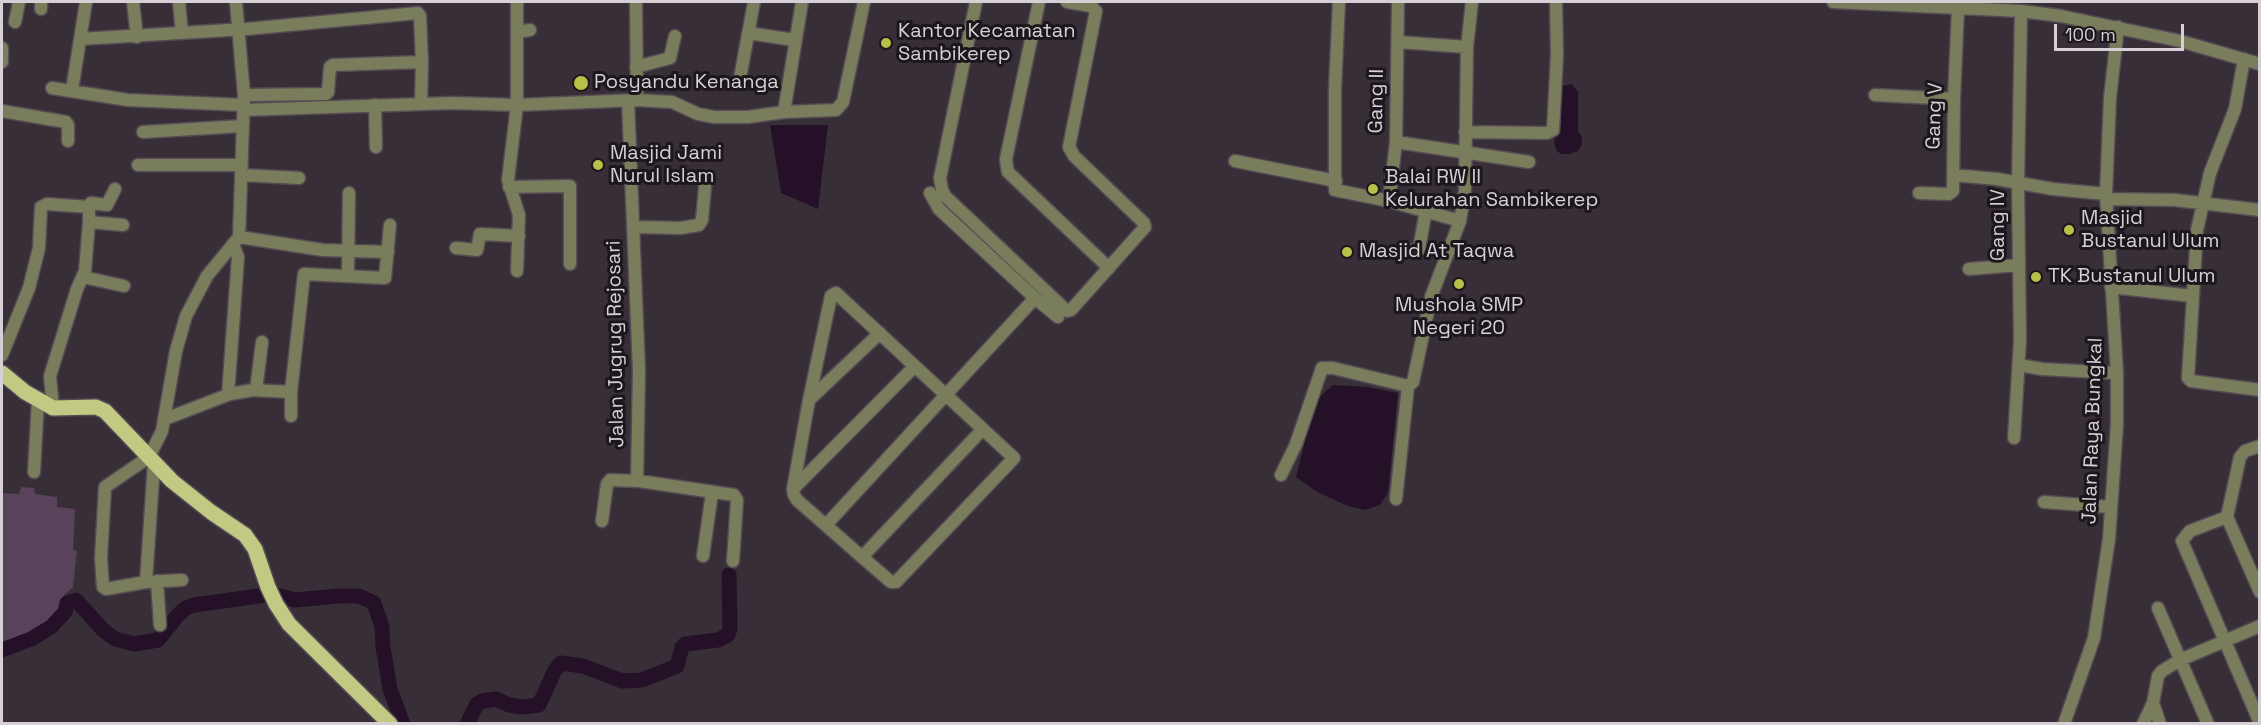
<!DOCTYPE html>
<style>
body{margin:0}
#map{position:relative;width:2261px;height:725px;overflow:hidden;background:#372e37;font-family:"Space Grotesk",sans-serif}
canvas{display:block}
.frame{position:absolute;inset:0;border:3px solid #d6d0d6;pointer-events:none}
.scale{position:absolute;left:2054px;top:24px;width:130px;height:27px;box-sizing:border-box;border:3px solid #d6d0d6;border-top:0;padding-left:8px;font-size:18px;line-height:21px;white-space:nowrap;color:#d6d0d6;-webkit-text-stroke:4px #1c171c;paint-order:stroke}
</style>
<div id="map">
<canvas width="2261" height="725"></canvas>
<div class="frame"></div>
<div class="scale">100 m</div>
</div>
<script>
const ctx = document.querySelector('canvas').getContext('2d');
ctx.lineJoin = 'round';
function fill(path, color) {
  ctx.fillStyle = color;
  ctx.fill(path, 'evenodd');
}
function poly(rows) {
  const path = new Path2D();
  for (const r of rows) {
    path.moveTo(r[0], r[1]);
    for (let i = 2; i < r.length; i += 2) path.lineTo(r[i], r[i + 1]);
  }
  return path;
}
function stroke(path, color, width, dash) {
  ctx.strokeStyle = color;
  ctx.lineWidth = width;
  ctx.lineCap = dash ? 'butt' : 'round';
  ctx.setLineDash(dash || []);
  ctx.stroke(path);
}
function drawText(font, color, halo, rows, align = 'center') {
  ctx.font = font + ' "Space Grotesk",sans-serif';
  ctx.lineWidth = 6;
  ctx.setLineDash([]);
  ctx.textBaseline = 'middle';
  ctx.strokeStyle = halo;
  ctx.fillStyle = color;
  for (const [text, x, y, turn = 0] of rows) {
    ctx.save();
    ctx.translate(x, y);
    ctx.rotate((+turn || 0) * Math.PI / 180);
    ctx.textAlign = isNaN(turn) ? turn : align;
    if (halo) ctx.strokeText(text, 0, 0);
    ctx.fillText(text, 0, 0);
    ctx.restore();
  }
}
fill(poly([
 [21,487,34,488,35,494,57,497,57,507,75,509,73,550,77,551,73,587,64,595,60,608,46,624,5,645,2,645,2,516,3,493,19,494]
]), '#59435a');
fill(poly([
 [1572,84,1578,92,1578,131,1582,137,1582,145,1578,151,1569,154,1561,154,1556,150,1554,141,1557,130,1558,87],
 [770,125,828,125,818,209,781,193],
 [1333,385,1367,387,1398,393,1388,492,1380,505,1365,510,1348,506,1317,492,1296,477,1315,401]
]), '#251127');
stroke(poly([
 [2,650,31,639,51,627,65,612,67,603,76,600,103,630,115,639,134,644,158,640,178,615,186,608,194,605,273,594,295,600,338,596,359,596,374,603,382,627,383,647,390,689,403,724],
 [467,724,477,704,482,701,496,699,509,705,522,707,539,705,555,670,561,663,583,666,622,681,642,680,677,666,682,647,685,644,718,640,728,635,730,629,729,575]
]), '#251127', 15);
const minor = poly([
 [133,2,137,37],
 [179,2,182,33],
 [517,2,517,105,508,180,519,215,517,271],
 [636,2,637,100],
 [976,2,940,178,942,190,945,196,1067,311,1071,310,1145,227,1144,223,1074,156,1069,147,1096,11,1091,6,1067,2],
 [1039,2,1006,159,1007,167,1008,172,1109,268],
 [1339,2,1335,89,1335,190,1389,201,1460,221],
 [1833,2,2021,11,2061,16,2180,41,2260,64],
 [41,9,41,2],
 [15,22,19,2],
 [517,32,530,30],
 [748,33,795,40],
 [80,39,246,29,418,13,420,16,422,62,421,104],
 [1398,42,1467,47],
 [2,48,2,62],
 [2244,59,2235,109,2210,173,2197,230,2188,378,2191,381,2260,390],
 [636,67,670,58,675,36],
 [740,78,754,2],
 [52,88,128,100,244,105],
 [72,90,86,2],
 [244,95,326,94,328,92,330,67,333,65,422,62],
 [1875,95,1954,99],
 [628,101,639,371,637,481],
 [375,105,376,147],
 [244,110,452,103,517,105,637,100,672,102,698,114,714,117,748,117,784,112,836,110,843,102,864,2],
 [2,111,66,122,68,125,68,141],
 [784,112,802,2],
 [143,132,242,126],
 [1465,132,1547,133,1553,130,1557,55,1556,2],
 [1396,142,1529,162],
 [1235,161,1336,181],
 [138,165,241,165],
 [241,175,299,178],
 [1953,175,1997,179,2053,189,2106,194],
 [509,187,570,186,570,264],
 [1919,193,1949,194,1953,191,1954,99,1958,8],
 [2107,199,2175,200,2260,210],
 [1389,201,1396,142,1398,2],
 [89,207,91,203,107,205,115,189],
 [89,222,123,225],
 [634,227,681,228,699,225,702,220,706,176],
 [239,237,323,250,388,252],
 [456,248,477,250,480,234,519,236],
 [1407,251,1419,249,1426,210],
 [1969,269,2019,265],
 [348,275,349,193],
 [83,277,124,286],
 [2111,287,2192,296],
 [836,293,1014,458,896,582,891,582,862,557,797,500,794,495,793,489,809,400,831,296,836,293],
 [1035,298,1058,317],
 [2,355,29,288,39,248,41,207,47,204,89,207],
 [2019,365,2042,369,2117,373],
 [256,390,262,342],
 [228,395,238,257,233,244],
 [809,400,880,333],
 [53,408,50,376,77,289,85,271,89,222,89,207],
 [291,416,291,392,304,274,385,278,390,225],
 [165,419,230,394,253,390,291,392],
 [2014,438,2020,340,2018,184,2021,11],
 [2260,446,2245,451,2240,457,2227,517,2190,531,2182,541,2260,723],
 [34,472,38,400],
 [1281,475,1296,444,1322,368,1333,368,1408,386,1413,382,1431,297,1460,221,1465,191,1467,47,1472,2],
 [793,489,915,366],
 [1396,499,1408,386],
 [2044,502,2111,507],
 [2227,517,2260,592],
 [602,521,607,484,610,480,639,481,734,495,737,500,733,561],
 [826,525,1035,298,939,209,930,193],
 [703,556,712,493],
 [862,557,983,429],
 [182,580,146,582,106,589,103,587,101,558,105,487,149,457,162,431,176,351,186,316,207,276,239,237,244,95,236,2],
 [157,581,160,625],
 [146,582,154,463],
 [2158,608,2208,724],
 [2064,724,2094,638,2109,539,2117,424,2117,373,2106,194,2110,98,2118,27],
 [2143,724,2153,703],
 [2160,724,2153,703,2158,676,2162,671,2180,660,2260,626]
]);
const major = poly([
 [2,373,25,392,53,408,96,407,105,411,172,481,211,512,245,535,255,549,268,587,276,604,289,624,390,724]
]);
stroke(minor, '#544b54', 15);
stroke(major, '#544b54', 18);
stroke(minor, '#797d5b', 12);
stroke(major, '#c1c982', 15);
for (const [x, y, r, color] of [
 [886,43,6,"#b7c148"],
 [581,83,8,"#b7c148"],
 [598,165,6,"#b7c148"],
 [1373,189,6,"#b7c148"],
 [2069,230,6,"#b7c148"],
 [1347,252,6,"#b7c148"],
 [2036,277,6,"#b7c148"],
 [1459,284,6,"#b7c148"]
]) {
  const dot = new Path2D();
  dot.arc(x, y, r, 0, 2 * Math.PI);
  ctx.fillStyle = color;
  ctx.fill(dot);
  stroke(dot, '#1c171c', 2);
}
drawText('20px', '#d6d0d6', '#1c171c', [
 ["Kantor Kecamatan",898,32],
 ["Sambikerep",898,55],
 ["Posyandu Kenanga",594,83],
 ["Masjid Jami",610,154],
 ["Nurul Islam",610,177],
 ["Balai RW II",1385,178],
 ["Kelurahan Sambikerep",1385,201],
 ["Masjid",2081,219],
 ["Bustanul Ulum",2081,242],
 ["Masjid At Taqwa",1359,252],
 ["TK Bustanul Ulum",2048,277],
 ["Mushola SMP",1459,306,"center"],
 ["Negeri 20",1459,329,"center"]
], 'left');
drawText('20px', '#d6d0d6', '#1c171c', [
 ["Gang II",1377,101,-89],
 ["Gang V",1935,116,-88],
 ["Gang IV",1999,225,-90],
 ["Jalan Jugrug Rejosari",616,344,-91],
 ["Jalan Raya Bungkal",2093,431,-88]
]);
</script>
